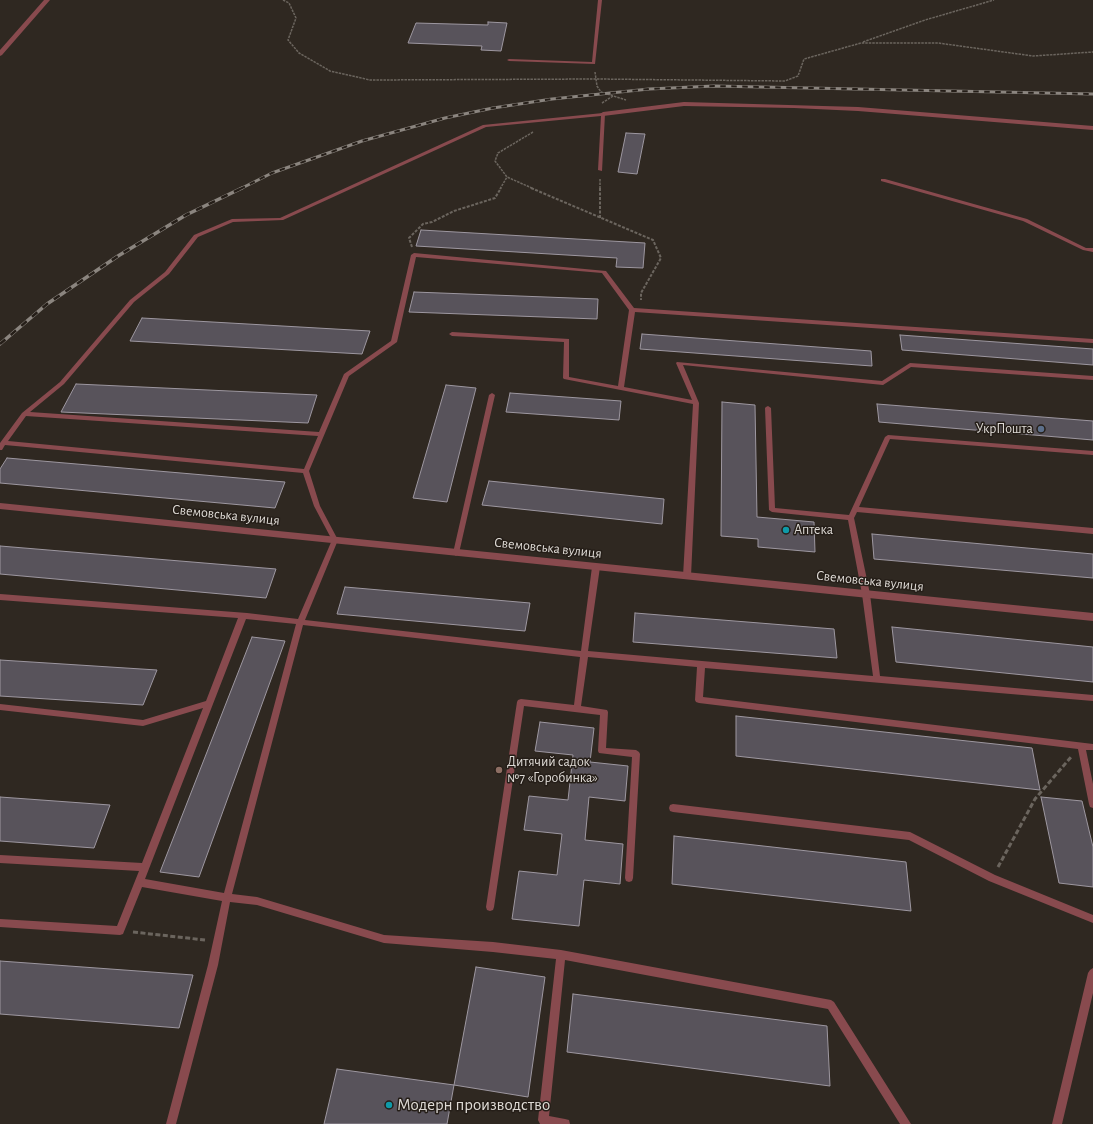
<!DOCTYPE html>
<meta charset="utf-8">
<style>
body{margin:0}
canvas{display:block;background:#2f2821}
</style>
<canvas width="1093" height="1124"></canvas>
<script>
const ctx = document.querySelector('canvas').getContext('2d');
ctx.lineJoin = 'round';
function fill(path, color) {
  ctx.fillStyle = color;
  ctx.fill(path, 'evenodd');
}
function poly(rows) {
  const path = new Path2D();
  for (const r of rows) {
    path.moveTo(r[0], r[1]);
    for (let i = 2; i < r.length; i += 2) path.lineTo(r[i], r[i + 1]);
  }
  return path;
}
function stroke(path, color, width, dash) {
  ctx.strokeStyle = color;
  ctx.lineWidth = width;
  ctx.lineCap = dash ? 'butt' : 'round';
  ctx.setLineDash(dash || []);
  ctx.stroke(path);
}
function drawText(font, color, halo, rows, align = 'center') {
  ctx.font = font + ' "Alegreya Sans",sans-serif';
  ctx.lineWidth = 3;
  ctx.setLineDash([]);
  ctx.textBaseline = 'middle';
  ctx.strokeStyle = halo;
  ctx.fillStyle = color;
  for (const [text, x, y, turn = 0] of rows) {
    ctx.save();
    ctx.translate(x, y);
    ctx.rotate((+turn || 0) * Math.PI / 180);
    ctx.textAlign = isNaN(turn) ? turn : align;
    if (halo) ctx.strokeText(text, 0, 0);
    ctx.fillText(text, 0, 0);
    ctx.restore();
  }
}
const building = poly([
 [488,22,507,23,501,51,481,50,482,46,408,43,416,23,488,25,488,22],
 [626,133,645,134,637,174,618,172,626,133],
 [421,230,645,243,643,268,616,267,617,258,416,246,421,230],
 [414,292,598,299,597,319,409,312,414,292],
 [142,318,370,331,362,354,130,341,142,318],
 [642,334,871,351,872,366,640,349,642,334],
 [900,335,1093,349,1093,365,902,350,900,335],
 [76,384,317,395,308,423,61,412,76,384],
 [446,385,476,388,447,502,413,498,446,385],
 [510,393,621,401,619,420,506,412,510,393],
 [722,402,755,405,757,517,814,522,815,552,758,547,758,539,721,536,722,402],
 [877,404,1093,421,1093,440,879,422,877,404],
 [7,458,285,482,275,508,0,483,0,469,7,458],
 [489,481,664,499,662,524,482,505,489,481],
 [872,534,1093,554,1093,578,874,559,872,534],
 [0,546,276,569,266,598,0,574,0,546],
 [345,587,530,603,525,631,337,614,345,587],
 [635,613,834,629,837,658,633,642,635,613],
 [892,627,1093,647,1093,682,896,662,892,627],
 [252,637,285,641,199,877,160,872,252,637],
 [0,660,157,670,143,705,0,696,0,660],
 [736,716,1032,748,1040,790,736,756,736,716],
 [540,722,594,728,590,762,628,766,625,801,589,797,585,840,623,844,620,884,584,880,579,926,512,919,519,871,557,875,562,834,524,830,529,796,568,800,573,755,535,751,540,722],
 [0,797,110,805,94,848,0,841,0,797],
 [1041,797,1082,801,1093,847,1093,887,1059,883,1041,797],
 [674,836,906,862,911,911,672,884,674,836],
 [0,961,193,975,179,1028,0,1014,0,961],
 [476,967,545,977,528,1097,454,1085,476,967],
 [573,994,827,1026,830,1086,567,1052,573,994],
 [337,1069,454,1085,447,1124,324,1124,337,1069]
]);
fill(building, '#58535b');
stroke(building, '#9d97a0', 1);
stroke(poly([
 [283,0,289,3,296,18,288,40,299,53,330,71,370,80,596,79,785,81,798,76,804,59,861,43,938,43,1033,56,1093,52],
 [863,42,925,20,994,0],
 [595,72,597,86,601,92,626,100],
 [602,103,613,96],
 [533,132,498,153,495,161,507,177,534,189],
 [600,179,600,189],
 [500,189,507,177]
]), '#6b655e', 1.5, [2.5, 1]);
stroke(poly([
 [531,188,653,240,661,258,641,293,641,300],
 [600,188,600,218],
 [412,247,409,238,423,224,432,222,454,211,495,198,501,188]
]), '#6b655e', 2, [3, 1.5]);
stroke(poly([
 [998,867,1035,799,1071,757],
 [133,932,205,940]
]), '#6b655e', 3, [5, 2.5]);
fill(poly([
 [598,0,602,0,595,64,509,61,507,60,509,59,592,62,598,0],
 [603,113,605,114,602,171,598,170,601,116,486,127,283,220,233,222,198,237,169,274,134,302,64,384,30,412,319,432,344,374,391,341,411,255,414,253,606,271,634,308,1093,339,1093,343,635,312,624,387,692,400,676,363,677,362,882,381,910,363,1093,376,1093,380,911,367,883,385,683,365,699,403,691,576,690,578,687,579,684,578,683,576,693,404,564,379,563,378,564,342,452,336,449,334,452,332,569,339,569,377,618,386,629,310,602,273,416,257,397,342,349,376,309,471,320,506,338,540,305,620,581,651,592,567,594,565,596,564,598,565,600,567,588,651,873,676,862,594,848,520,772,512,769,510,765,408,766,407,768,406,771,408,775,508,849,515,885,437,888,435,1093,451,1093,455,890,439,859,507,1093,528,1093,534,857,512,854,518,870,594,880,676,1093,695,1093,701,705,668,703,697,1093,744,1093,750,1086,750,1093,784,1093,808,1090,807,1089,804,1078,749,699,703,696,702,695,700,697,667,588,657,581,706,607,710,608,712,606,748,636,750,639,752,640,754,633,878,632,881,629,882,626,881,625,878,632,757,599,753,598,751,600,715,524,706,494,907,493,910,490,911,487,910,486,907,517,702,518,700,521,699,574,705,580,657,303,625,232,894,257,897,384,935,493,942,561,950,831,1000,834,1002,911,1124,900,1124,828,1009,565,960,549,1116,565,1119,569,1120,570,1124,540,1124,538,1120,556,959,493,952,384,943,257,905,230,902,218,965,176,1124,166,1124,208,965,222,901,142,887,123,934,120,935,0,927,0,919,117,926,139,871,0,863,0,855,142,863,203,708,143,726,0,710,0,704,143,720,206,701,238,618,0,600,0,594,247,613,298,619,332,540,314,506,303,473,5,445,2,450,0,450,0,443,22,413,60,382,130,300,165,272,194,235,232,219,280,218,483,125,603,113],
 [26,416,318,436,304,469,8,441,26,416],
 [246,619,296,624,224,893,145,879,246,619],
 [881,179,885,179,1027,219,1086,248,1093,248,1093,252,1083,250,1023,221,881,181,881,179],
 [492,393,495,395,459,553,456,556,453,553,489,395,492,393],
 [673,804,910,832,995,875,1093,915,1093,923,989,881,909,840,673,812,670,811,669,808,670,805,673,804],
 [1093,968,1093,993,1062,1124,1052,1124,1088,973,1090,970,1093,968]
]), '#884a4e');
fill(poly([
 [44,0,50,0,2,55,0,56,0,50,44,0],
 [684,102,858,107,1093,126,1093,130,858,111,794,108,684,106,603,116,600,114,603,112,684,102],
 [0,503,1093,613,1093,621,0,509,0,503]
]), '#884a4e');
const railFar1 = poly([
 [240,189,272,173,362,141,445,118,493,108,552,99,649,89,714,86,1093,94]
]);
const rail = poly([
 [0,344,47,304,118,256,186,215,242,188]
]);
stroke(railFar1, '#8b857f', 3);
stroke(rail, '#8b857f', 3.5);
stroke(railFar1, '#251e18', 2, [5.5]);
stroke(rail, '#251e18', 2.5, [7]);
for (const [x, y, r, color] of [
 [1041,429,4,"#5c6f8a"],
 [786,530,4,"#0f9aa8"],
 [499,770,4,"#8d6e63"],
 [389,1105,4,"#0f9aa8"]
]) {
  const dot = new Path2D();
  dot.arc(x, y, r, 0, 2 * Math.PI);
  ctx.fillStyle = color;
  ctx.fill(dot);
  stroke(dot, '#251e18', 1.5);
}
drawText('14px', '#dedad5', '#251e18', [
 ["УкрПошта",1033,429,"right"],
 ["Аптека",794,530],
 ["Дитячий садок",507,762],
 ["№7 «Горобинка»",507,778]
], 'left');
drawText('14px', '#dedad5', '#251e18', [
 ["Свемовська вулиця",226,515,6],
 ["Свемовська вулиця",548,548,6],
 ["Свемовська вулиця",870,581,6]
]);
drawText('17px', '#dedad5', '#251e18', [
 ["Модерн производство",397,1105]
], 'left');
</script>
